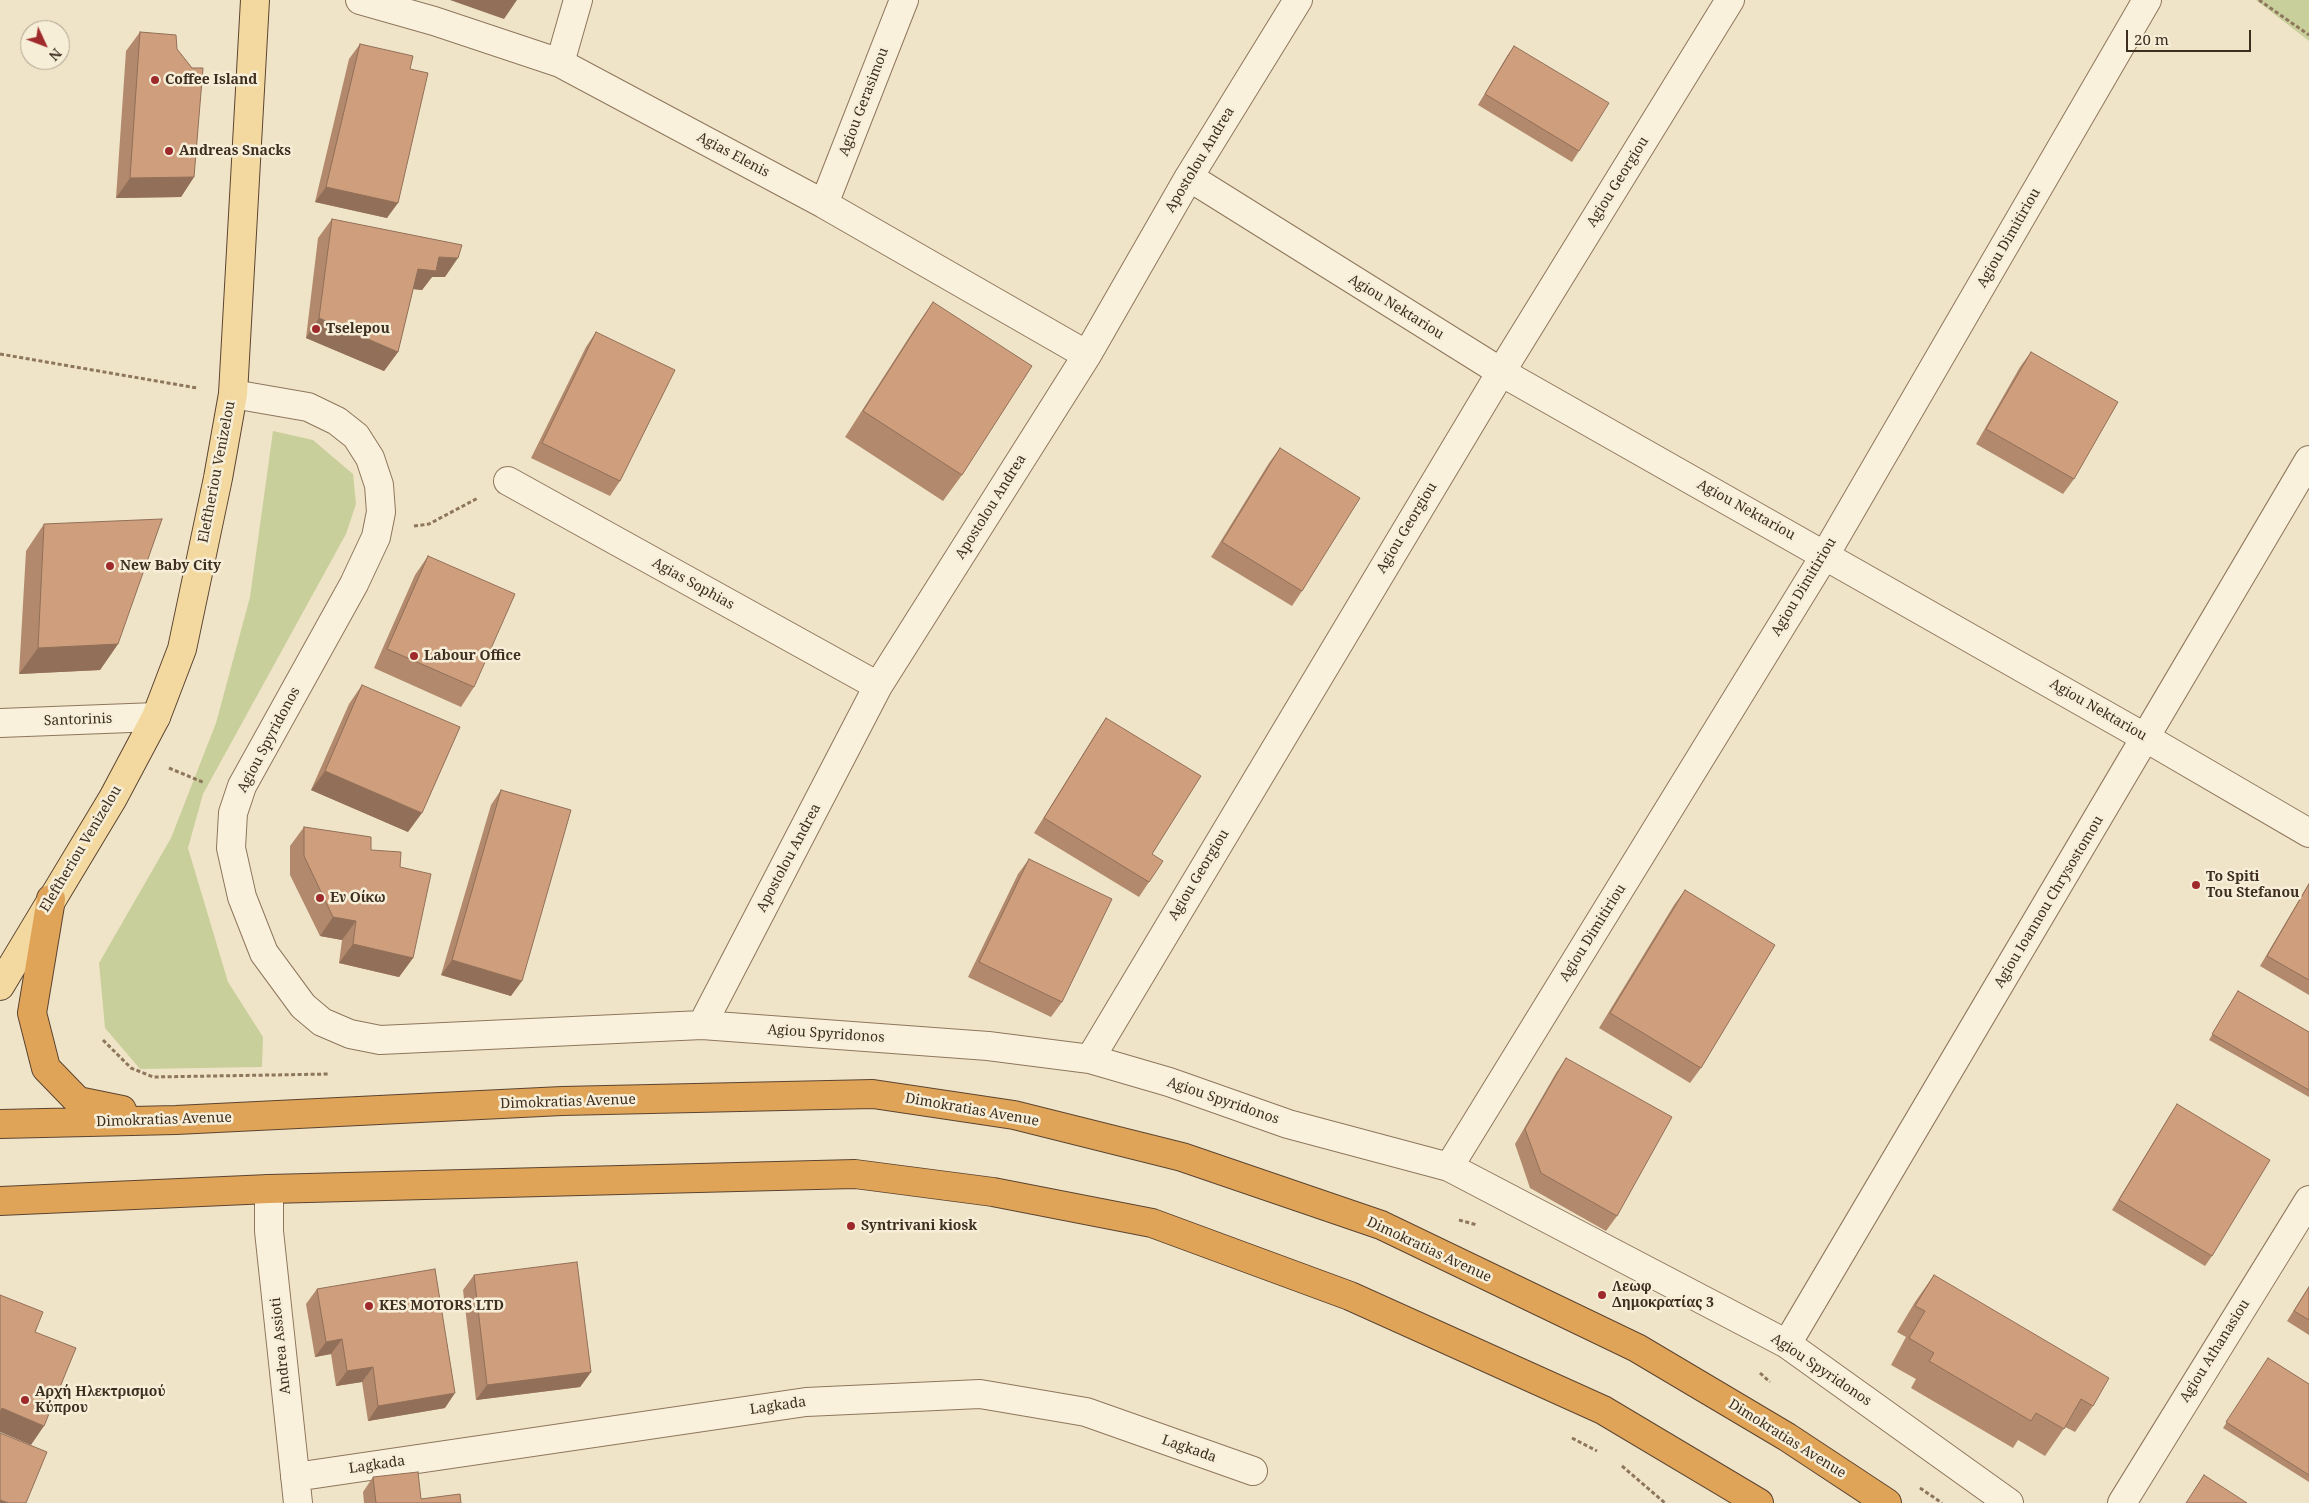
<!DOCTYPE html>
<meta charset="utf-8">
<style>
body{margin:0}
#map{position:relative;width:2309px;height:1503px;overflow:hidden;background:#f0e4c8;font-family:"Noto Serif",serif}
canvas{display:block}
.north{position:absolute;left:20px;top:20px;width:50px;height:50px;box-sizing:border-box;background:#f7eed8;border:1px solid #ada18e;border-radius:50%;rotate:133deg;font-size:14px;font-weight:700;line-height:20px;text-align:center;color:#3d2e20}
.north::after{content:'';display:block;margin:auto;width:18px;height:22px;background:#9e2a2b;clip-path:polygon(50% 0,100% 100%,50% 72%,0 100%)}
.scale{position:absolute;left:2126px;top:30px;width:125px;height:22px;box-sizing:border-box;border:2px solid #3d2e20;border-top:0;padding-left:6px;font-size:15px;line-height:18px;white-space:nowrap;color:#3d2e20;-webkit-text-stroke:4px #f7eed8;paint-order:stroke}
</style>
<div id="map">
<canvas width="2309" height="1503"></canvas>
<div class="north">N</div>
<div class="scale">20 m</div>
</div>
<script>
const ctx = document.querySelector('canvas').getContext('2d');
ctx.lineJoin = 'round';
function fill(path, color) {
  ctx.fillStyle = color;
  ctx.fill(path, 'evenodd');
}
function poly(rows) {
  const path = new Path2D();
  for (const r of rows) {
    path.moveTo(r[0], r[1]);
    for (let i = 2; i < r.length; i += 2) path.lineTo(r[i], r[i + 1]);
  }
  return path;
}
function stroke(path, color, width, dash) {
  ctx.strokeStyle = color;
  ctx.lineWidth = width;
  ctx.lineCap = dash ? 'butt' : 'round';
  ctx.setLineDash(dash || []);
  ctx.stroke(path);
}
function drawText(font, color, halo, rows, align = 'center') {
  ctx.font = font + ' "Noto Serif",serif';
  ctx.lineWidth = 5;
  ctx.setLineDash([]);
  ctx.textBaseline = 'middle';
  ctx.strokeStyle = halo;
  ctx.fillStyle = color;
  for (const [text, x, y, turn = 0] of rows) {
    ctx.save();
    ctx.translate(x, y);
    ctx.rotate((+turn || 0) * Math.PI / 180);
    ctx.textAlign = isNaN(turn) ? turn : align;
    if (halo) ctx.strokeText(text, 0, 0);
    ctx.fillText(text, 0, 0);
    ctx.restore();
  }
}
fill(poly([
 [2256,0,2309,0,2309,41],
 [273,431,313,440,353,474,356,504,346,534,203,794,188,848,228,982,263,1037,262,1067,140,1069,105,1028,99,963,171,838,216,723,250,597]
]), '#c9cf9b');
const minor = poly([
 [360,0,434,21,560,63,824,204,1087,355],
 [560,63,578,0],
 [1189,177,1501,372,2146,738,2309,833],
 [824,204,904,0],
 [233,394,308,407,337,421,356,436,370,458,379,485,381,512,376,537,354,584,242,786,233,813,231,848,242,897,264,953,303,1006,322,1022,350,1034,380,1040,702,1025,988,1046,1090,1059,1169,1082,1288,1124,1449,1167,1787,1344,2009,1503],
 [508,481,878,686],
 [0,723,156,717],
 [702,1025,878,686,1087,355,1189,177,1298,0],
 [1090,1059,1501,372,1730,0],
 [1449,1167,1825,555,2147,0],
 [269,1189,269,1231,298,1503],
 [1787,1344,2309,460],
 [295,1477,806,1402,980,1394,1086,1412,1253,1471],
 [2122,1503,2309,1200]
]);
const major = poly([
 [0,986,113,798,156,717,182,649,218,478,233,394,255,0]
]);
const highway = poly([
 [51,899,32,1013,46,1068,78,1101,122,1110],
 [0,1124,176,1120,562,1101,873,1094,1014,1115,1182,1157,1381,1225,1637,1348,1787,1437,1887,1503],
 [0,1201,269,1189,855,1174,993,1192,1152,1223,1350,1296,1603,1410,1759,1503]
]);
stroke(minor, '#8d765c', 30);
stroke(major, '#5b4430', 30);
stroke(highway, '#5b4430', 30);
stroke(poly([
 [2259,0,2309,35],
 [0,354,197,388],
 [414,526,429,524,478,498],
 [169,768,205,783],
 [103,1040,131,1068,153,1077,330,1074],
 [1459,1220,1477,1225],
 [1760,1373,1770,1382],
 [1572,1438,1597,1451],
 [1622,1466,1665,1503],
 [1920,1488,1942,1503]
]), '#8d765c', 3, [4, 2.5]);
stroke(minor, '#faf1dc', 28);
stroke(major, '#f3d9a0', 28);
stroke(highway, '#e0a458', 28);
fill(poly([
 [140,32,177,49,192,68,194,177,181,197,116,198,126,51],
 [360,44,410,69,387,218,315,202,349,59],
 [1514,46,1579,151,1572,162,1478,105,1507,56],
 [332,219,445,277,432,277,422,290,413,289,398,352,384,371,306,338,318,238],
 [933,302,962,475,943,501,845,437,915,328],
 [596,332,620,481,610,496,531,458,586,347],
 [2031,352,2074,479,2063,494,1976,444,2020,367],
 [1280,448,1302,591,1292,606,1211,557,1269,463],
 [44,524,118,644,100,670,19,674,26,551],
 [428,556,474,687,461,707,374,668,415,575],
 [362,685,408,832,311,790,349,704],
 [1106,718,1149,882,1139,897,1034,833,1096,733],
 [501,790,511,996,441,975,491,805],
 [304,827,371,850,400,867,413,958,399,977,339,963,342,940,320,936,290,875,290,846],
 [1029,859,1062,1002,1051,1017,968,977,1018,874],
 [2309,883,2309,995,2260,966],
 [1685,890,1701,1068,1690,1083,1599,1028,1674,905],
 [2238,991,2309,1032,2309,1097,2209,1040],
 [1566,1058,1617,1216,1606,1231,1530,1188,1515,1144,1556,1073],
 [2177,1104,2212,1256,2205,1266,2112,1210,2170,1115],
 [474,1275,591,1372,580,1387,476,1400,463,1290],
 [1934,1275,2093,1406,2075,1432,2065,1427,2045,1456,2018,1440,2013,1448,1911,1388,1916,1379,1891,1365,1906,1337,1897,1332,1915,1302],
 [2309,1286,2309,1335,2287,1321],
 [317,1289,445,1408,368,1421,362,1382,336,1386,331,1354,315,1357,306,1304],
 [2268,1358,2309,1384,2309,1482,2223,1428],
 [373,1477,421,1499,461,1503,364,1503,363,1492]
]), '#b2896c');
fill(poly([
 [450,0,517,0,504,19],
 [194,177,181,197,116,198,130,178],
 [326,187,398,203,387,218,315,202],
 [439,257,458,258,445,277,432,277,422,290,404,288,418,269],
 [319,318,398,352,384,371,306,338],
 [118,644,100,670,19,674,38,648],
 [325,771,422,813,408,832,311,790],
 [333,917,356,921,342,940,320,936],
 [353,944,413,958,399,977,339,963],
 [452,960,522,981,511,996,441,975],
 [342,1339,331,1354,315,1357,326,1342],
 [373,1367,362,1382,336,1386,347,1371],
 [591,1372,580,1387,476,1400,487,1385],
 [455,1393,445,1408,368,1421,378,1406],
 [2,1408,44,1426,31,1445,0,1432,0,1411],
 [0,1500,9,1503,0,1503]
]), '#916f58');
const building = poly([
 [140,32,176,35,177,49,192,68,203,68,194,177,130,178,140,32],
 [360,44,413,56,410,69,428,73,398,203,326,187,360,44],
 [1514,46,1609,103,1579,151,1485,94,1514,46],
 [332,219,462,245,458,258,439,257,436,271,418,269,398,352,319,318,332,219],
 [933,302,1032,366,962,475,863,411,933,302],
 [596,332,675,370,620,481,542,443,596,332],
 [2031,352,2118,402,2074,479,1986,429,2031,352],
 [1280,448,1360,498,1302,591,1222,542,1280,448],
 [162,519,118,644,38,648,44,524,162,519],
 [428,556,515,594,474,687,387,649,428,556],
 [362,685,460,727,422,813,325,771,362,685],
 [1106,718,1201,776,1152,854,1163,861,1149,882,1044,818,1106,718],
 [501,790,571,810,522,981,452,960,501,790],
 [304,827,371,837,371,850,401,852,400,867,431,874,413,958,353,944,356,921,333,917,304,856,304,827],
 [1029,859,1112,899,1062,1002,979,962,1029,859],
 [2309,884,2309,980,2267,956,2309,884],
 [1685,890,1775,945,1701,1068,1610,1013,1685,890],
 [2238,991,2309,1032,2309,1090,2212,1034,2238,991],
 [1566,1058,1672,1117,1617,1216,1541,1173,1525,1129,1566,1058],
 [2177,1104,2270,1160,2212,1256,2119,1200,2177,1104],
 [577,1262,591,1372,487,1385,474,1275,577,1262],
 [435,1269,455,1393,378,1406,373,1367,347,1371,342,1339,326,1342,317,1289,435,1269],
 [1934,1275,2109,1378,2093,1406,2081,1399,2064,1429,2036,1413,2031,1421,1929,1361,1934,1353,1909,1338,1925,1311,1915,1306,1934,1275],
 [2309,1287,2309,1320,2294,1311,2309,1287],
 [0,1295,43,1312,35,1332,76,1348,44,1426,2,1408,0,1413,0,1295],
 [2268,1358,2309,1384,2309,1475,2226,1422,2268,1358],
 [0,1433,47,1452,26,1503,9,1503,0,1500,0,1433],
 [418,1472,421,1499,460,1494,461,1503,376,1503,373,1477,418,1472],
 [2204,1475,2247,1503,2186,1503,2204,1475]
]);
fill(building, '#cf9f7d');
stroke(building, '#916f58', 1);
for (const [x, y, r, color] of [
 [155,80,5,"#9e2a2b"],
 [169,151,5,"#9e2a2b"],
 [316,329,5,"#9e2a2b"],
 [110,566,5,"#9e2a2b"],
 [414,656,5,"#9e2a2b"],
 [2196,885,5,"#9e2a2b"],
 [320,898,5,"#9e2a2b"],
 [851,1226,5,"#9e2a2b"],
 [1602,1295,5,"#9e2a2b"],
 [369,1306,5,"#9e2a2b"],
 [25,1400,5,"#9e2a2b"]
]) {
  const dot = new Path2D();
  dot.arc(x, y, r, 0, 2 * Math.PI);
  ctx.fillStyle = color;
  ctx.fill(dot);
  stroke(dot, '#f7eed8', 2);
}
drawText('bold 14px', '#3d2e20', '#f7eed8', [
 ["Coffee Island",165,80],
 ["Andreas Snacks",179,151],
 ["Tselepou",326,329],
 ["New Baby City",120,566],
 ["Labour Office",424,656],
 ["To Spiti",2206,877],
 ["Tou Stefanou",2206,893],
 ["Εν Οίκω",330,898],
 ["Syntrivani kiosk",861,1226],
 ["Λεωφ",1612,1287],
 ["Δημοκρατίας 3",1612,1303],
 ["KES MOTORS LTD",379,1306],
 ["Αρχή Ηλεκτρισμού",35,1392],
 ["Κύπρου",35,1408]
], 'left');
drawText('14px', '#3d2e20', '#f7eed8', [
 ["Agiou Gerasimou",864,102,-69],
 ["Agias Elenis",733,155,28],
 ["Apostolou Andrea",1200,160,-59],
 ["Agiou Georgiou",1618,182,-58],
 ["Agiou Dimitiriou",2009,238,-60],
 ["Agiou Nektariou",1396,307,32],
 ["Eleftheriou Venizelou",217,472,-79],
 ["Apostolou Andrea",991,507,-58],
 ["Agiou Nektariou",1746,510,29],
 ["Agiou Georgiou",1407,528,-59],
 ["Agias Sophias",693,584,29],
 ["Agiou Dimitiriou",1804,587,-59],
 ["Agiou Nektariou",2098,710,30],
 ["Santorinis",78,720,-2],
 ["Agiou Spyridonos",269,740,-62],
 ["Eleftheriou Venizelou",81,849,-59],
 ["Apostolou Andrea",789,858,-62],
 ["Agiou Georgiou",1199,875,-59],
 ["Agiou Ioannou Chrysostomou",2049,902,-59],
 ["Agiou Dimitiriou",1593,933,-58],
 ["Agiou Spyridonos",826,1034,4],
 ["Agiou Spyridonos",1223,1101,19],
 ["Dimokratias Avenue",568,1102,-2],
 ["Dimokratias Avenue",972,1110,10],
 ["Dimokratias Avenue",164,1120,-2],
 ["Dimokratias Avenue",1429,1250,25],
 ["Andrea Assioti",281,1346,-96],
 ["Agiou Athanasiou",2215,1351,-58],
 ["Agiou Spyridonos",1821,1370,34],
 ["Lagkada",778,1406,-8],
 ["Dimokratias Avenue",1787,1439,32],
 ["Lagkada",1189,1449,19],
 ["Lagkada",377,1465,-8]
]);
</script>
